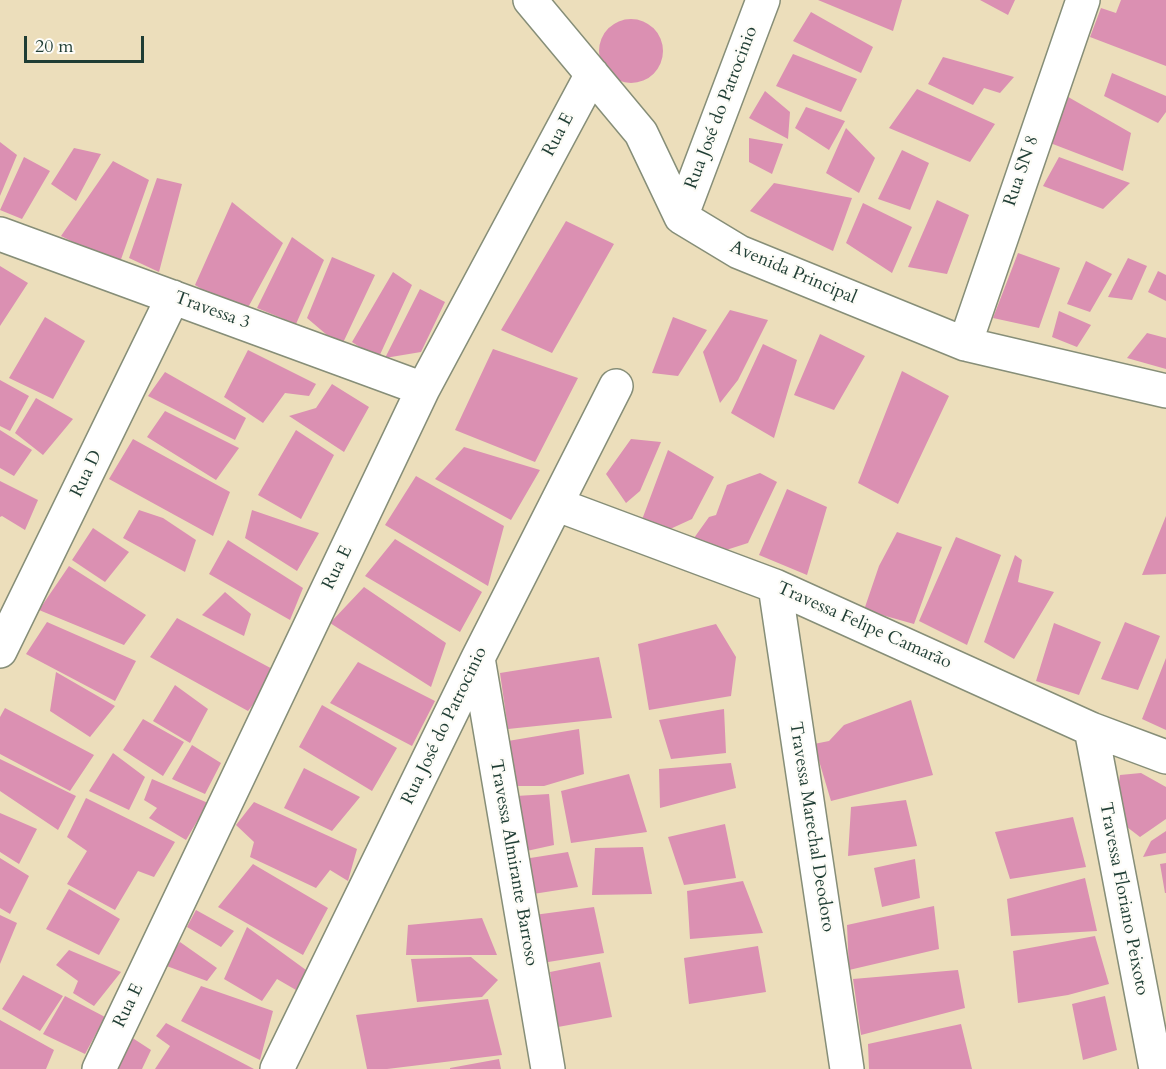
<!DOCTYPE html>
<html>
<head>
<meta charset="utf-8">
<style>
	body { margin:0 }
	#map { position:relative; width:1166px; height:1069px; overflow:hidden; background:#ecdebb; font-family:Cardo,serif }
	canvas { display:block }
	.scale { position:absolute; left:24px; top:36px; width:120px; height:27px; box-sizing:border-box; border:3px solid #1f3d34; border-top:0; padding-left:8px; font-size:18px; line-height:21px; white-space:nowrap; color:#1f3d34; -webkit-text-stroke:4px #fdfcf7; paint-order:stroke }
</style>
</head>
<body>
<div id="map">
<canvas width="1166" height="1069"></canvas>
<div class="scale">20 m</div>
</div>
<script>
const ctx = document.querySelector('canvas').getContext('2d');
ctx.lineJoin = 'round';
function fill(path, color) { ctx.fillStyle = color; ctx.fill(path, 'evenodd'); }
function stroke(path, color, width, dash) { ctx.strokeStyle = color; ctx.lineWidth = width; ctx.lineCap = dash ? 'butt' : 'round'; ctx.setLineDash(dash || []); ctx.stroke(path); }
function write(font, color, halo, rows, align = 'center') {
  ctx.font = font + ' Cardo,serif'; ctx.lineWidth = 4.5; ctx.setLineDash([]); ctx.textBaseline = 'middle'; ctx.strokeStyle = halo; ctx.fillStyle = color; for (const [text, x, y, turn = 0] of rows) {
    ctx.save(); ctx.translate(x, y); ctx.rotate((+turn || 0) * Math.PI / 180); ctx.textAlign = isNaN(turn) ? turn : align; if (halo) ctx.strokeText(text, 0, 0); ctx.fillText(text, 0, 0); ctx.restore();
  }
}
fill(new Path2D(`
	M818,0h84l-9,31z
	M980,0h35l-7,15z
	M1121,0h45v66l-76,-29 11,-29 15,5z
	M811,12l62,35 -12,26 -68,-32z
	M599 51a32 32 0 1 1 64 0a32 32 0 1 1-64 0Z
	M793,54l64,25 -16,33 -65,-26z
	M943,57l71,20 -14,16 -16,-5 -11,17 -45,-21z
	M1112,73l54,23v16l-8,11 -54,-27z
	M917,89l78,35 -25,38 -81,-34z
	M765,91l25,21 -2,27 -39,-21z
	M1063,94l68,39 -8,38 -78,-30z
	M806,107l39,14 -16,29 -34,-22z
	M846,128l29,30 -16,35 -33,-20z
	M749,138l34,6 -11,30 -23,-12z
	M0,142l17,13 -17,41z
	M74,148l27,6 -25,47 -25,-17z
	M902,150l27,13 -19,47 -32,-11z
	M24,157l26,14 -28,48 -22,-9z
	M1059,157l71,26 -27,26 -60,-23z
	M113,161l36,19 -30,85 -58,-29z
	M157,178l25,6 -23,88 -30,-14z
	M774,183l78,15 -19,53 -83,-40z
	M937,200l32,15 -22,59 -39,-7z
	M232,202l51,41 -39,72 -49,-30z
	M863,203l49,24 -20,46 -46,-30z
	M566,221l48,23 -62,109 -51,-23z
	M292,237l32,23 -28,64 -39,-16z
	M1018,253l42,15 -21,60 -46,-10z
	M332,257l43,18 -34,72 -34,-29z
	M1128,258l19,8 -15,34 -24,-3z
	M1086,261l26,13 -22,38 -23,-8z
	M0,266l28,17 -28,43z
	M1158,271l8,4v26l-18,-9z
	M393,272l19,13 -34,74 -26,-17z
	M420,289l25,13 -24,50 -36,6z
	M730,310l38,10 -30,60 -18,23 -17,-51z
	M1059,311l32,14 -14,22 -25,-10z
	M45,317l40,24 -32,58 -44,-21z
	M673,317l34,13 -29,46 -26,-3z
	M1147,333l19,5v31l-39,-11z
	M820,334l45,22 -31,54 -40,-15z
	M763,344l34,16 -23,78 -43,-25z
	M493,349l85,29 -43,84 -80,-32z
	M248,350l68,34 -7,12 -24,-3 -22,30 -39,-26z
	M902,371l47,25 -51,108 -40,-21z
	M165,372l81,46 -11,22 -87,-44z
	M0,380l29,16 -19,35 -10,-5z
	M332,384l37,23 -25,45 -55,-36 27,-8z
	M36,398l37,21 -30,36 -28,-22z
	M165,411l74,37 -23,32 -69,-43z
	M0,430l32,20 -18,26 -14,-8z
	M296,430l38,25 -33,64 -43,-24z
	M133,439l97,53 -17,44 -104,-57z
	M631,439l30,3 -21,49 -14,12 -20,-29z
	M464,447l76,23 -29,50 -76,-41z
	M668,450l46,27 -22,42 -24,11 -28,-5z
	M760,473l17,9 -29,61 -25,8 -29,-13 15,-21 7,-2 11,-30z
	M416,476l88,50 -16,60 -103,-61z
	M0,481l38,19 -13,30 -23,-14 -2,1z
	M787,489l40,18 -20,68 -48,-20z
	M139,510l24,8 33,22 -11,32 -62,-34z
	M252,510l67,23 -22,38 -52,-33z
	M1166,516v58l-24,1z
	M93,528l36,24 -24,30 -33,-22z
	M897,532l45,15 -28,77 -50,-14 15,-44z
	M956,537l45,18 -34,90 -48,-24z
	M395,539l87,53 -22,40 -95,-56z
	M228,540l75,48 -13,32 -81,-46z
	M1015,555l7,5 -4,22 36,10 -40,67 -30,-17z
	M69,566l77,49 -22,30 -85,-35z
	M364,587l82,56 -15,44 -101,-64z
	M225,592l26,22 -7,22 -42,-21z
	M177,618l101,54 -30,39 -98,-54z
	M47,622l89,39 -21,40 -89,-47z
	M1125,622l35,14 -22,54 -37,-11z
	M1054,623l47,19 -22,53 -43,-14z
	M716,624l20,33 -5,39 -82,14 -11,-66z
	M599,657l13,61 -104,11 -8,-56z
	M1166,658v72l-24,-11z
	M358,662l77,39 -23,45 -82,-43z
	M56,672l59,34 -25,31 -40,-26z
	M175,685l33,24 -18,34 -37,-22z
	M911,700l22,75 -102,26 -17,-57 15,-3 15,-16z
	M322,705l75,43 -25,43 -73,-44z
	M5,708l89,47 -24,36 -70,-37v-37z
	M724,709l2,44 -55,6 -12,-39z
	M143,719l41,23 -21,34 -40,-26z
	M579,729l5,45 -40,12h-29l-7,-45z
	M192,745l29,18 -16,31 -33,-15z
	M113,753l32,24 -16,33 -40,-19z
	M0,759l76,37 -18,34 -58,-39z
	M731,763l5,25 -76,20 -1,-39z
	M304,768l56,29 -28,34 -48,-23z
	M1141,773l25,14v32l-26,18 -26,-20 6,-42z
	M629,774l18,58 -76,11 -10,-52z
	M152,779l56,24 -22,37 -37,-22 8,-10 -13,-8z
	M549,794l5,51 -32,7 -6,-56z
	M86,798l89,44 -21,35 -16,-6 -23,39 -48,-26 20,-33 -20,-14z
	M906,800l11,46 -69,10 3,-49z
	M254,802l103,47 -9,32 -18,-11 -14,18 -66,-31 4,-15 -18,-17z
	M0,813l37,16 -18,35 -19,-12z
	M1073,817l13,50 -76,12 -15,-47z
	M725,824l11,54 -52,7 -16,-48z
	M1166,831v22l-23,4 8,-16z
	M643,847l9,47 -60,1 3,-47z
	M568,852l10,35 -45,7 -9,-35z
	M0,858l29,18 -19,38 -10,-6z
	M915,859l5,39 -38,9 -8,-39z
	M1166,863v30h-1l-5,-29z
	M253,864l75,44 -25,47 -85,-48z
	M1085,878l12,53 -86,5 -4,-37z
	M743,881l20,52 -73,6 -3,-48z
	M69,889l51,30 -21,36 -53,-26z
	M934,906l5,43 -90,21 -2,-45z
	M594,907l10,46 -62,10 -8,-48z
	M196,910l38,21 -13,16 -34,-20z
	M0,915l17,8 -17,41z
	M482,918l15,37h-91l2,-30z
	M247,927l59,43 -10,20 -19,-11 -15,22 -38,-22z
	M1095,936l14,48 -41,11 -50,8 -5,-52z
	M180,942l37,26 -10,13 -43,-16z
	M758,946l8,46 -77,12 -5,-46z
	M69,950l52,22 -27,34 -21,-13 5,-12 -22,-16z
	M471,957l27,23 -16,17 -65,5 -6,-43z
	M600,962l12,55 -54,10 -8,-55z
	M958,970l7,38 -104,27 -8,-56z
	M23,975l40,21 -23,35 -38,-22z
	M201,986l72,25 -13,49 -79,-39z
	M65,996l40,21 -20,37 -42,-20z
	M1105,996l12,54 -34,10 -11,-56z
	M488,999l14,56 -115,14h-20l-11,-54z
	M0,1020l54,30 -8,19h-46z
	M166,1023l88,46h-99l15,-23 -14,-10z
	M961,1024l11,45h-103l-1,-25z
	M131,1037l20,13 -9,19h-27z
	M499,1059l2,10h-51v-1z`), '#db90b2');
const minor = new Path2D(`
	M530,0l111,133 40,84 58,35 226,92 201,47
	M681,217l82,-217
	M0,234l423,155
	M965,344l118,-344
	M558,505l217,81 316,143 75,28
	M775,586l72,483
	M0,651l173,-354
	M478,658l70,411
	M1091,729l65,340
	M99,1069l324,-680 169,-315
	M277,1069l201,-411 138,-272`);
stroke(minor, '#868e78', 36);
stroke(minor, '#fff', 33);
write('18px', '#1f3d34', '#fdfcf7', [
	["Rua José do Patrocinio",722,108,-69],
	["Rua E",559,135,-62],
	["Rua SN 8",1022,171,-71],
	["Avenida Principal",793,273,23],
	["Travessa 3",212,311,20],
	["Rua D",87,474,-64],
	["Rua E",338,568,-64],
	["Travessa Felipe Camarão",864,626,24],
	["Rua José do Patrocinio",445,726,-64],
	["Travessa Marechal Deodoro",811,827,81],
	["Travessa Almirante Barroso",513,863,80],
	["Travessa Floriano Peixoto",1123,899,79],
	["Rua E",129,1006,-64]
]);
</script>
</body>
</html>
